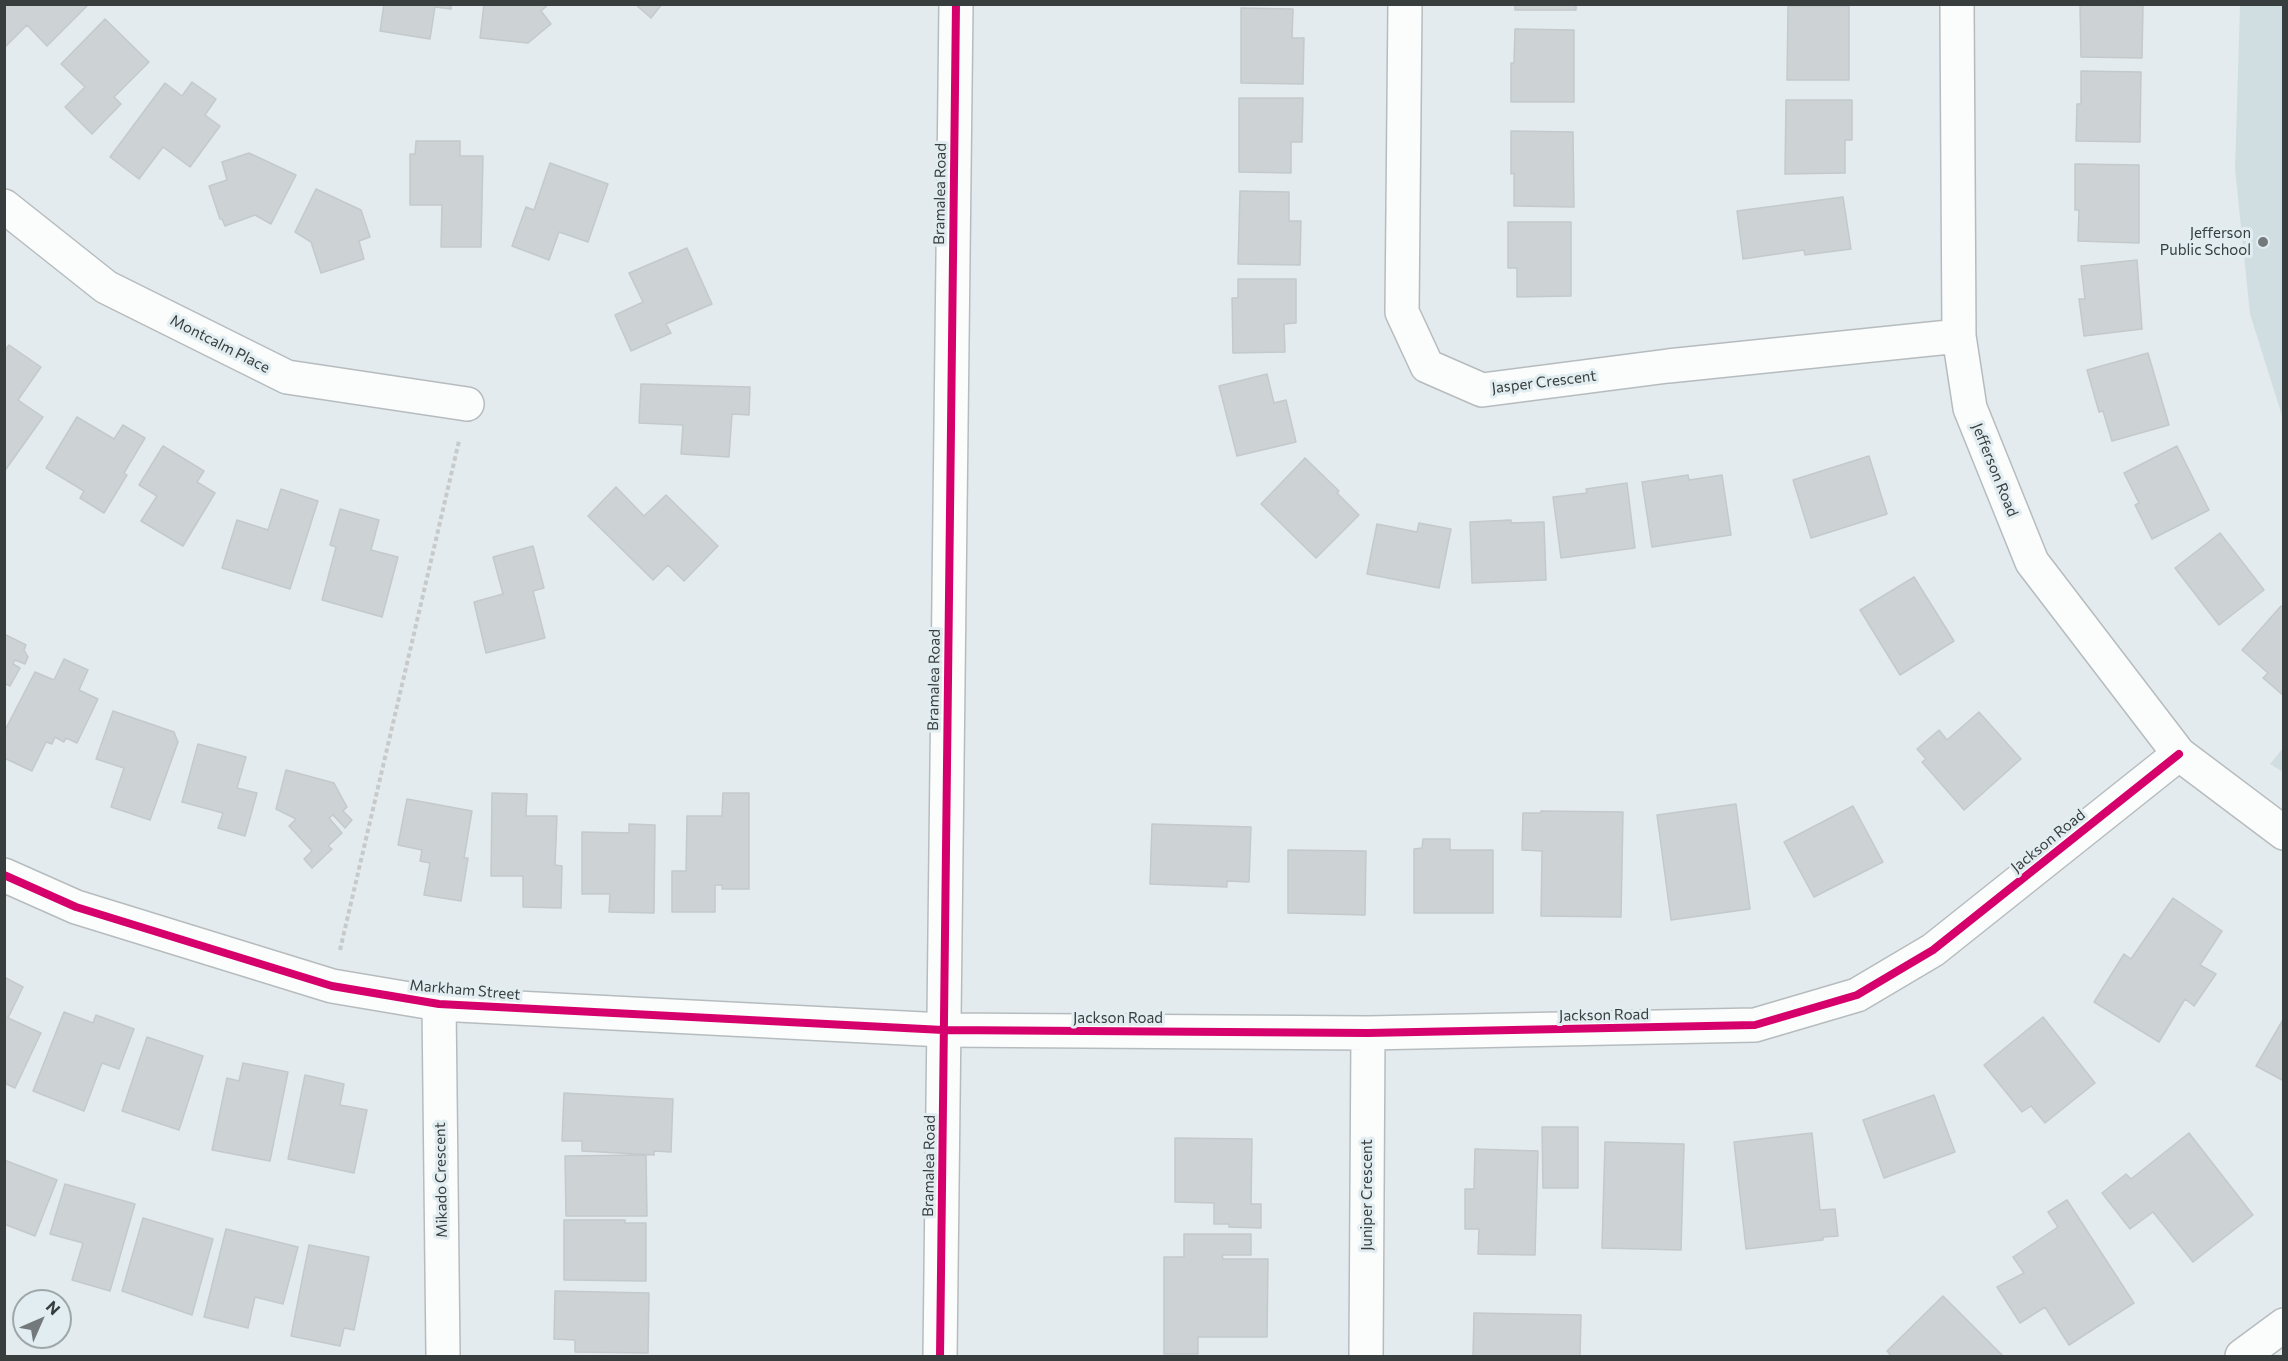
<!DOCTYPE html>
<html>
<head>
<meta charset="utf-8">
<style>
	body { margin:0 }
	#map { position:relative; width:2288px; height:1361px; overflow:hidden; background:#e4ebee; font-family:Commissioner,sans-serif }
	canvas { display:block }
	.frame { position:absolute; inset:0; border:6px solid #383d3e; pointer-events:none }
	.north { position:absolute; left:12px; top:1289px; width:60px; height:60px; box-sizing:border-box; background:#e1edf1; border:2px solid #9da7a9; border-radius:50%; rotate:45deg; font-size:16px; font-weight:700; line-height:24px; text-align:center; color:#383d3e }
	.north::after { content:''; display:block; margin:auto; width:21px; height:27px; background:#747a7c; clip-path:polygon(50% 0,100% 100%,50% 72%,0 100%) }
</style>
</head>
<body>
<div id="map">
<canvas width="2288" height="1361"></canvas>
<div class="frame"></div>
<div class="north">N</div>
</div>
<script>
const ctx = document.querySelector('canvas').getContext('2d');
ctx.lineJoin = 'round';
function fill(path, color) { ctx.fillStyle = color; ctx.fill(path, 'evenodd'); }
function stroke(path, color, width, dash) { ctx.strokeStyle = color; ctx.lineWidth = width; ctx.lineCap = dash ? 'butt' : 'round'; ctx.setLineDash(dash || []); ctx.stroke(path); }
function write(font, color, halo, rows, align = 'center') {
  ctx.font = font + ' Commissioner,sans-serif'; ctx.lineWidth = 6; ctx.setLineDash([]); ctx.textBaseline = 'middle'; ctx.strokeStyle = halo; ctx.fillStyle = color; for (const [text, x, y, turn = 0] of rows) {
    ctx.save(); ctx.translate(x, y); ctx.rotate((+turn || 0) * Math.PI / 180); ctx.textAlign = isNaN(turn) ? turn : align; if (halo) ctx.strokeText(text, 0, 0); ctx.fillText(text, 0, 0); ctx.restore();
  }
}
fill(new Path2D(`
	M2240,5h43v414l-33,-105 -15,-145z
	M2283,748v24l-13,-8z`), '#d0dee2');
const building = new Path2D(`
	M4,4h85l-42,42 -20,-21 -22,22z
	M384,4h67v5l-16,-2 -5,32 -50,-8z
	M484,4h65l-8,7 10,13 -23,19 -48,-5z
	M635,4h27l-11,14z
	M1515,4h61v6h-61z
	M2080,4h63l-1,54 -61,-1z
	M1788,6h61v74h-62z
	M1241,8l52,1 -1,29h12l-1,46 -62,-1z
	M105,19l44,43 -35,35 7,7 -29,30 -27,-27 20,-20 -24,-23z
	M1515,29l59,1v72h-63v-39h3z
	M2081,71l60,1 -1,70 -64,-1 1,-37h4z
	M192,82l24,17 -11,16 15,11 -30,41 -27,-20 -24,32 -29,-22 55,-74 17,13z
	M1239,98h64l-1,44h-11v31l-52,-1z
	M1786,100h66v40h-7v33l-60,1z
	M1511,131l62,1 1,75 -60,-1v-33l-3,1z
	M416,141h44v15h23l-2,91h-40l1,-42h-32v-51h5z
	M249,153l47,22 -25,49 -16,-9 -30,11 -3,-7h-2l-11,-33 18,-6 -5,-18z
	M550,163l58,21 -20,58 -29,-10 -10,28 -37,-14 14,-39 8,3z
	M2075,164l64,1v78l-61,-2 1,-31h-4z
	M316,189l45,21 9,27 -11,4 5,18 -43,14 -10,-31 -16,-10z
	M1240,191l49,1v29h12l-1,44 -62,-1z
	M1843,197l8,52 -46,6 -1,-5 -61,9 -6,-48z
	M1508,222h63v74l-54,1v-29h-9z
	M687,248l25,56 -46,20 5,9 -40,18 -16,-36 28,-13 -14,-29z
	M2137,260l5,69 -58,7 -5,-37h6l-4,-33z
	M1238,279h58v44l-12,1 1,28 -52,1 -1,-55h6z
	M9,345l32,22 -23,33 25,17 -39,55v-121z
	M2148,353l21,72 -57,16 -9,-30 -4,1 -12,-42z
	M1267,374l7,29 12,-3 10,42 -59,14 -18,-70z
	M641,384l109,3 -1,28 -17,-1 -3,43 -48,-3 2,-29 -44,-2z
	M77,417l37,22 9,-14 22,13 -21,35 3,2 -23,38 -24,-15 4,-7 -38,-23z
	M163,446l41,25 -7,11 18,11 -32,53 -42,-25 16,-25 -18,-11z
	M2177,446l32,64 -57,29 -17,-34 4,-2 -15,-30z
	M1869,456l18,58 -76,24 -18,-58z
	M1305,458l34,33 -2,2 22,22 -43,43 -55,-54z
	M1688,475l1,5 33,-5 9,60 -79,12 -10,-65z
	M1627,483l8,65 -74,10 -8,-61 34,-4 -1,-4z
	M616,487l28,29 22,-21 52,51 -34,35 -16,-16 -15,15 -65,-64z
	M281,489l37,12 -28,88 -68,-21 15,-48 31,10z
	M340,509l39,11 -8,30 27,7 -16,60 -60,-17 14,-53 -6,-2z
	M1511,520v3l33,-1 2,58 -74,3 -2,-61z
	M1419,523l32,6 -12,59 -72,-14 10,-50 40,8z
	M2220,533l44,57 -45,35 -44,-57z
	M533,546l11,42 -11,3 12,47 -59,15 -12,-51 29,-8 -10,-37z
	M1914,577l40,64 -54,34 -40,-65z
	M2281,606l3,2v88l-21,-18 5,-5 -26,-23z
	M4,634l22,11 -2,5 4,7 -3,7 -10,-4 -2,4 7,4 -10,18 -6,-3z
	M64,659l24,11 -9,20 19,9 -21,44 -11,-5 -2,4 -9,-5 -3,7 -6,-2 -14,29 -28,-13v-26l31,-60 19,8z
	M113,711l61,21 4,10 -28,78 -39,-13 13,-39 -28,-9z
	M1979,712l42,47 -57,51 -42,-48 4,-3 -9,-10 22,-19 8,10z
	M198,744l48,13 -9,31 20,5 -12,43 -27,-8 5,-15 -41,-11z
	M286,770l48,13 13,24 -4,4 9,9 -7,8 -12,-13 -4,3 13,15 -14,13 4,3 -20,19 -8,-9 8,-8 -23,-25 7,-7 -20,-10z
	M492,793l35,1 -1,22h31l-2,49 7,1 -1,42 -38,-1v-31h-32z
	M723,793h26v96h-27v-4h-7v27h-43v-41h14l1,-55h35z
	M407,799l65,12 -8,47h4l-7,43 -37,-6 6,-32 -10,-2 2,-11 -24,-5z
	M1736,804l14,105 -79,11 -14,-105z
	M1853,806l30,56 -69,35 -30,-55z
	M1541,811l82,1 -2,105 -80,-1 1,-65 -20,-1 1,-37h17z
	M629,824l26,1 -1,88 -45,-1 1,-18h-28v-62l47,1z
	M1152,824l99,3 -2,55 -22,-1v6l-77,-3z
	M1423,839h27v11h43v63h-79v-64l8,-1z
	M1288,850l78,1 -1,64 -77,-2z
	M2173,898l49,33 -22,34 16,9 -22,32 -9,-7 -26,43 -65,-40 30,-48 7,5z
	M4,977l19,10 -15,31 33,15 -26,55 -11,-5z
	M64,1012l29,11 3,-8 38,14 -15,40 -17,-6 -18,48 -51,-20z
	M2043,1017l52,66 -50,40 -14,-17 -9,6 -38,-47z
	M2284,1018v63l-28,-15z
	M147,1037l56,19 -24,74 -57,-19z
	M243,1063l45,9 -18,89 -58,-11 15,-72 12,3z
	M305,1075l39,9 -4,21 27,5 -13,63 -66,-14z
	M564,1093l109,6 -2,53 -17,-1v4l-72,-4v-10h-20z
	M1934,1095l21,57 -71,26 -21,-58z
	M1542,1127h36v61h-35z
	M1812,1133l8,77 15,-1 3,27 -15,1v3l-77,9 -12,-107z
	M2189,1133l64,82 -60,47 -40,-50 -23,17 -28,-36 24,-19 5,5z
	M1175,1138l77,1 -1,65h10v24l-32,-1v-3h-15v-21l-39,-1z
	M1605,1142l79,2 -3,106 -79,-2z
	M1475,1149l63,2 -3,104 -57,-1 1,-25h-14v-40h9z
	M646,1155l1,61h-81l-1,-60z
	M4,1160l53,20 -22,56 -31,-12z
	M65,1184l70,20 -25,87 -38,-11 11,-37 -33,-9z
	M2067,1200l67,103 -65,42 -24,-38 -25,16 -23,-36 27,-14 -11,-16 45,-30 -10,-15z
	M143,1218l70,21 -21,76 -70,-24z
	M564,1220h61v3h21v58l-82,-1z
	M226,1229l72,18 -15,57 -28,-7 -7,31 -44,-11z
	M1184,1234h67v21h-29l1,4h45l-1,78h-69v17h-34v-97h20z
	M309,1245l60,12 -15,73 -10,-2 -4,18 -49,-10z
	M555,1291l94,2 -1,60 -73,-1v-12l-21,-1z
	M1943,1296l60,60h-115l2,-2 -3,-3z
	M1474,1313l107,2 -1,41h-107z`);
fill(building, '#cdd2d4');
stroke(building, '#c4c9cb', 1.5);
const minor = new Path2D(`
	M1405,4l-3,308 25,54 55,24 186,-24 291,-30
	M1957,4l2,332 11,72 62,154 147,192 105,79
	M4,206l102,81 181,90 180,27
	M4,875l72,32 256,79 107,18 504,26 425,3 387,-8 102,-30 76,-45 246,-196
	M439,1004l4,352
	M1366,1356l2,-323
	M2242,1356l42,-31`);
const major = new Path2D(`
	M940,1356l16,-1352`);
stroke(minor, '#b6bcbe', 36);
stroke(major, '#b6bcbe', 36);
stroke(new Path2D(`
	M340,950l119,-509`), '#c8caca', 4, [4.5, 3]);
stroke(minor, '#fbfcfc', 33);
stroke(major, '#fbfcfc', 33);
stroke(new Path2D(`
	M4,875l72,32 256,79 107,18 504,26 425,3 387,-8 102,-30 76,-45 246,-196
	M940,1356l16,-1352`), '#d6006c', 8);
for (const [x, y, r, color] of [
	[2263,242,6,"#747a7c"]
]) { const dot = new Path2D(); dot.arc(x, y, r, 0, 2 * Math.PI); ctx.fillStyle = color; ctx.fill(dot); stroke(dot, '#e1edf1', 2); }
write('15px', '#383d3e', '#e1edf1', [
	["Bramalea Road",940,194,-89],
	["Montcalm Place",220,344,27],
	["Jasper Crescent",1544,382,-7],
	["Jefferson Road",1995,470,68],
	["Bramalea Road",934,680,-89],
	["Jackson Road",2048,841,-39],
	["Markham Street",465,990,5],
	["Jackson Road",1604,1015,-1],
	["Jackson Road",1118,1018],
	["Bramalea Road",929,1166,-89],
	["Mikado Crescent",441,1180,-91],
	["Juniper Crescent",1367,1195,-90]
]);
write('15px', '#383d3e', '#e1edf1', [
	["Jefferson",2251,233],
	["Public School",2251,250]
], 'right');
</script>
</body>
</html>
